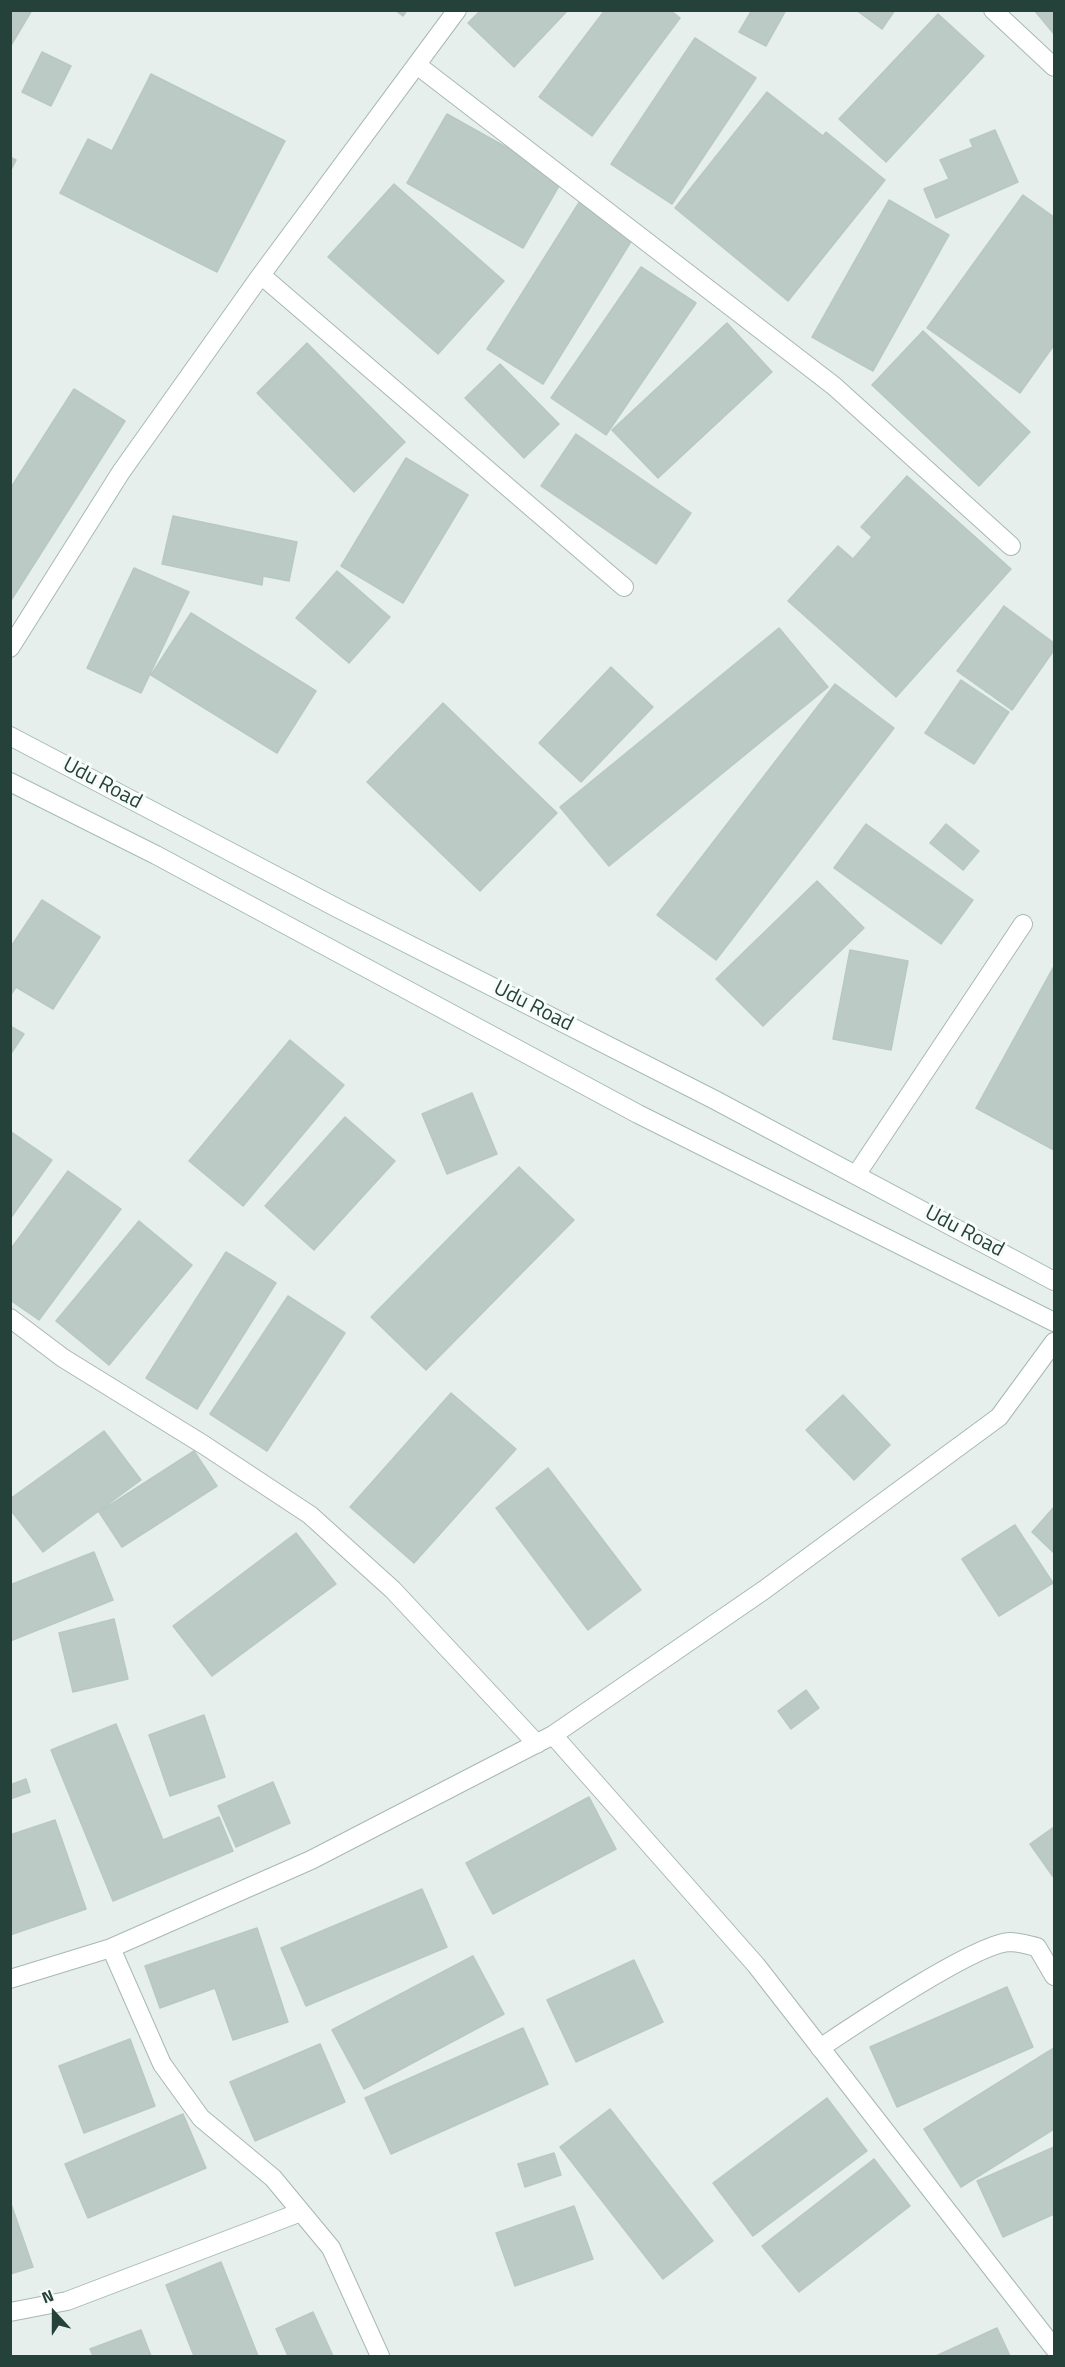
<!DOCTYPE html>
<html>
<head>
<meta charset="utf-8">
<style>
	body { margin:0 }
	#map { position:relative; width:1065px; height:2367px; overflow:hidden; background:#e6efeb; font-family:"Titillium Web",sans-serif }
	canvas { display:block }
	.frame { position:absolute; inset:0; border:12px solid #24423a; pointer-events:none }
	.north { position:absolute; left:24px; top:2283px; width:60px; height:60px; -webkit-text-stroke:4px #f7fbf9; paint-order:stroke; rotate:339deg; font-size:16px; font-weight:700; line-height:24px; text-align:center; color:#24423a }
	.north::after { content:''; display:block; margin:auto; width:21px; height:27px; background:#24423a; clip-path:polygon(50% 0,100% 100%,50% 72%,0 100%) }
</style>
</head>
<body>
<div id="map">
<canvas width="1065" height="2367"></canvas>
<div class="frame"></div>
<div class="north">N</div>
</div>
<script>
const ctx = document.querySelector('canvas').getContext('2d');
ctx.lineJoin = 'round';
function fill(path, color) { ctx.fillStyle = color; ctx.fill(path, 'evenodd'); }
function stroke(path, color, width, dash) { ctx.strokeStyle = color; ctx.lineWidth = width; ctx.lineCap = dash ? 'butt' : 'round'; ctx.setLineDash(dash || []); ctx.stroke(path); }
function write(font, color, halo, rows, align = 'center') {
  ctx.font = font + ' "Titillium Web",sans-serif'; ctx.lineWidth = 6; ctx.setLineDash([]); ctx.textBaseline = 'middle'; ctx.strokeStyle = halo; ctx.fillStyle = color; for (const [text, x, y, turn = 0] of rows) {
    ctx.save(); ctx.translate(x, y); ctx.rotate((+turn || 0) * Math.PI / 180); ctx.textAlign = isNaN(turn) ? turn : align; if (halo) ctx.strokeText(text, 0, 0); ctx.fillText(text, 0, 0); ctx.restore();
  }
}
const building = new Path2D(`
	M10,10h22l-22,37z
	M395,10h12l-4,6z
	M481,10h87l-54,57 -46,-44z
	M605,10h65l10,8 -88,118 -53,-39z
	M752,10h34l-20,36 -27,-14z
	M856,10h39l-13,19z
	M1054,10v24l-19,-23z
	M938,14l46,42 -98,106 -47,-43z
	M695,38l61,40 -84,126 -61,-40z
	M42,52l29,14 -20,40 -29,-14z
	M151,74l134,67 -68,131 -157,-79 28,-54 24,12z
	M767,92l56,44 3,-4 59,48 -97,121 -113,-93z
	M447,114l116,65 -40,69 -116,-65z
	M995,130l23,52 -82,36 -12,-29 25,-10 -9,-19 33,-13 -3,-7z
	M10,157l6,3 -6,12z
	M394,184l110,97 -66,73 -110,-97z
	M1023,195l31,22v128l-34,48 -93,-65z
	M889,200l60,35 -76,136 -61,-34z
	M580,201l55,34 -92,149 -56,-35z
	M641,267l55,36 -90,132 -55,-37z
	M727,323l45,49 -114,106 -46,-48z
	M923,331l107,101 -51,54 -107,-101z
	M307,343l98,99 -51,50 -97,-99z
	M500,364l59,60 -35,34 -59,-60z
	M74,389l51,32 -115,181v-113z
	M576,434l115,79 -35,51 -115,-78z
	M406,458l62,37 -65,108 -62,-37z
	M907,476l104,93 -115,128 -108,-96 50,-55 15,13 19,-22 -11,-10z
	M173,516l124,26 -8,39 -26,-5 -1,9 -100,-21z
	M134,568l55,24 -48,101 -54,-25z
	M337,571l53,46 -41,46 -53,-45z
	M1004,606l50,37v7l-42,60 -55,-39z
	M191,613l125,78 -39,62 -126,-78z
	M779,628l49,59 -219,179 -49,-59z
	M611,667l42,40 -72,75 -42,-39z
	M961,680l48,32 -35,52 -49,-31z
	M835,684l59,44 -178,232 -59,-45z
	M443,703l114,110 -77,78 -113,-109z
	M866,824l107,76 -32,44 -107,-76z
	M946,824l33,27 -16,19 -33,-27z
	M817,881l47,47 -101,98 -47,-47z
	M42,900l58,37 -47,72 -37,-22 -6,9v-48z
	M850,950l58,11 -17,89 -58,-11z
	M1054,966v184l-78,-42z
	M10,1026l14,8 -14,21z
	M290,1040l54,45 -101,121 -54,-45z
	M472,1093l25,61 -50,20 -25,-60z
	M345,1117l50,44 -81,89 -49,-44z
	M10,1131l42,29 -42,59z
	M519,1167l55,53 -148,150 -55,-53z
	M68,1171l53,38 -82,111 -29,-20v-50z
	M139,1221l53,44 -83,100 -53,-44z
	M226,1252l50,31 -79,126 -51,-31z
	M288,1296l57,37 -78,118 -57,-37z
	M451,1393l65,56 -102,114 -64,-56z
	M843,1395l47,50 -36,35 -48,-50z
	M104,1431l37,49 -98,72 -33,-43v-10z
	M194,1451l23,35 -95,61 -23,-35z
	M548,1468l93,122 -53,40 -92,-122z
	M1054,1507v46l-22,-21z
	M1015,1525l38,58 -54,33 -37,-57z
	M296,1533l40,51 -124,92 -39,-50z
	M94,1552l19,48 -103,41v-56z
	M114,1619l14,60 -55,13 -14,-59z
	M806,1690l13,18 -28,21 -13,-18z
	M204,1715l21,62 -55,19 -21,-61z
	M116,1724l47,116 56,-23 14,34 -120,50 -62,-151z
	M26,1779l4,13 -20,7v-14z
	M273,1782l17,41 -54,24 -18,-41z
	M589,1797l27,52 -123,65 -27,-51z
	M55,1820l31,89 -76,26v-100z
	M1054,1827v51l-24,-34z
	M422,1889l25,58 -141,59 -25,-58z
	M257,1928l31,94 -55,18 -18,-52 -55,20 -15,-42z
	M473,1956l31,58 -140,75 -32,-59z
	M634,1960l29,62 -87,40 -29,-62z
	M1007,1987l26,60 -136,60 -27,-60z
	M523,2028l25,56 -157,70 -26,-56z
	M130,2039l25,67 -71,27 -25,-67z
	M320,2044l25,58 -90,39 -25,-59z
	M1054,2048v81l-93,58 -37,-58z
	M827,2098l40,53 -114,85 -40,-53z
	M610,2109l103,132 -50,38 -103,-132z
	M183,2114l23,54 -118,50 -23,-54z
	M1054,2147v67l-51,23 -26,-56z
	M554,2153l7,22 -36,12 -7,-23z
	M874,2159l36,47 -111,86 -37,-46z
	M10,2201l23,66 -23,7z
	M574,2206l19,53 -78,27 -19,-53z
	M221,2262l37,94h-64l-28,-71z
	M313,2312l20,44h-45l-12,-27z
	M997,2328l13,28h-74z
	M141,2330l10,26h-58l-3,-7z`);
fill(building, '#bbcac4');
stroke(building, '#b8c9c2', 1.5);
const street = new Path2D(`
	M993,10l61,57
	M417,65l417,321 177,160
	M261,275l363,312
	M10,648l111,-176 140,-197 196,-265
	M856,1175l167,-251
	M10,1318l53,40 141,87 106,70 83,75 144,154
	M553,1735l203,230 298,383
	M111,1948l51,116 39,54 72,60 58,70 49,108
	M10,1979l101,-31 200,-88 242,-125 211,-145 235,-173 55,-75
	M820,2048c33,-22 156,-105 190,-106 8,0 18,3 27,5l17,29
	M10,2312l57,-11 234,-89`);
const secondary = new Path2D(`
	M10,736l331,174 374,190 339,181
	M10,782l146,73 482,259 416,208`);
stroke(street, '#a8b8b2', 20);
stroke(secondary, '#a4bbb3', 20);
stroke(street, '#fff', 18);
stroke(secondary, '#fff', 18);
write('21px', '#24423a', '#f7fbf9', [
	["Udu Road",102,784,28],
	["Udu Road",533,1007,27],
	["Udu Road",964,1232,28]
]);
</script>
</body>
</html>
